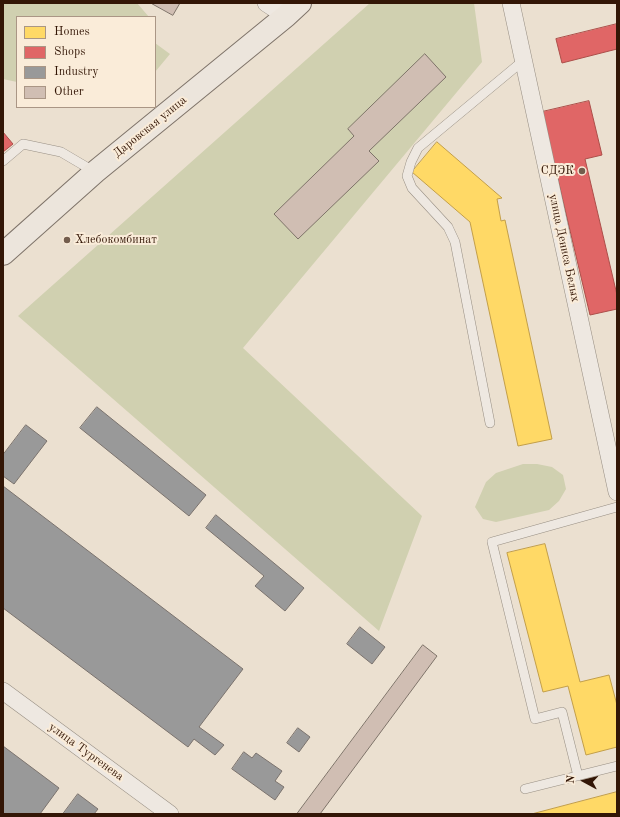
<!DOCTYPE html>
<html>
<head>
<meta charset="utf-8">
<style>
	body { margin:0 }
	#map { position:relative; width:620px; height:817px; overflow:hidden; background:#ebe0d0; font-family:"Old Standard TT",serif }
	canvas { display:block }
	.frame { position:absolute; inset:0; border:4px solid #331606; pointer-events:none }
	.legend { position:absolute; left:16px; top:16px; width:140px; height:92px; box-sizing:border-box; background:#faecd9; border:1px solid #aa9685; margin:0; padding:5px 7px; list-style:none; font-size:12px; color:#331606 }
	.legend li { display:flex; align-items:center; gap:8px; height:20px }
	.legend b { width:20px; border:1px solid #aa9685 }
	.north { position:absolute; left:564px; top:761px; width:40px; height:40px; -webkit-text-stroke:3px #faecd9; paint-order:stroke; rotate:277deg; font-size:11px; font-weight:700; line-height:16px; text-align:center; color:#331606 }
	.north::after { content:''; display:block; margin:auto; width:14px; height:18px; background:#331606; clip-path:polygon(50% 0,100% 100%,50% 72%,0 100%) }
</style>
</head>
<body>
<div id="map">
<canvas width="620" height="817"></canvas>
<div class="frame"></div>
<ul class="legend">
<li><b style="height:11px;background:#ffd966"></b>Homes</li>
<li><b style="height:11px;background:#e06666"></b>Shops</li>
<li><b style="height:11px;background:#999"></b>Industry</li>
<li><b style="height:11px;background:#d0beb3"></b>Other</li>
</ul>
<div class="north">N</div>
</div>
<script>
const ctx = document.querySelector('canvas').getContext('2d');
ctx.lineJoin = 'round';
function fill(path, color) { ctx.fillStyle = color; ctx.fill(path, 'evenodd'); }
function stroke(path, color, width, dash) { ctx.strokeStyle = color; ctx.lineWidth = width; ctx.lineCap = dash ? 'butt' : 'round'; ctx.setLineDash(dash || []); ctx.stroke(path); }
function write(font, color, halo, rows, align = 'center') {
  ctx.font = font + ' "Old Standard TT",serif'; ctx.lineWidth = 4; ctx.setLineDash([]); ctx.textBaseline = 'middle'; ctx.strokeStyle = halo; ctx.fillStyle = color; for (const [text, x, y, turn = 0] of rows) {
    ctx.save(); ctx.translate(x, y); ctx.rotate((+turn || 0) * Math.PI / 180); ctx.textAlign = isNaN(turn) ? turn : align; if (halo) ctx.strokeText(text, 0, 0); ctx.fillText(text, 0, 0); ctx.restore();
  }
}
fill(new Path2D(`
	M3,3h134l12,14h-132v65l-14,-3z
	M370,3h104l8,59 -239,286 179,168 -43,115 -361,-315z
	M155,43l15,11 -15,18z
	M523,464h14l15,3 11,8 3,14 -7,12 -10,9 -53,12 -13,-3 -8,-12 11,-25 10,-9z`), '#d0d0b0');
const homes = new Path2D(`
	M437,142l65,56 -5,1 4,22 4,-1 47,219 -34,7 -48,-224 -58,-50z
	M545,544l35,138 29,-7 8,30v42l-31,8 -18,-69 -25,6 -36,-139z
	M617,792v22h-85z`);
fill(homes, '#ffd966');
stroke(homes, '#c29e49', 1);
const shops = new Path2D(`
	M617,24v25l-55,14 -6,-24z
	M589,101l13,54 -17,4 32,136v14l-27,6 -48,-203z
	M3,132l10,12 -10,8z`);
fill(shops, '#e06666');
stroke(shops, '#ac4e49', 1);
const industry = new Path2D(`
	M97,407l109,88 -17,21 -109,-88z
	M26,425l21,16 -33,43 -11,-8v-21z
	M3,486l240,183 -44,58 25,18 -9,10 -21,-16 -6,8 -185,-139z
	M216,515l88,73 -19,23 -30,-25 9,-10 -58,-48z
	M360,627l25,20 -13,17 -25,-20z
	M298,728l12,9 -11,15 -12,-9z
	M3,746l56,42 -19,26h-37z
	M244,752l8,6 4,-5 26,18 -7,10 9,6 -9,13 -43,-31z
	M78,794l20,15 -4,5h-31z`);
fill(industry, '#999');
stroke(industry, '#7a726d', 1);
const building = new Path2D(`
	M151,3h29l-7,12z
	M425,54l21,23 -77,74 10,10 -81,78 -24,-25 80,-78 -6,-7z
	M423,645l14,11 -117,158h-23z`);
fill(building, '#d0beb3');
stroke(building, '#7e7369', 1);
const lane = new Path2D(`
	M3,161l20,-17 38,8 34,20
	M490,423l-35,-181 -7,-15 -36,-39 -5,-12 4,-14 7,-14 106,-88
	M578,776l-16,-64 -27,7 -43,-177 125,-35
	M525,789l92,-23`);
const street = new Path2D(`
	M266,3l20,13
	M511,3l106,489
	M3,691l167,123`);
const highway = new Path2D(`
	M3,254l92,-82 191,-156 14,-13`);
stroke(lane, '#988f84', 10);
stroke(street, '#988f84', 18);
stroke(highway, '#7e7369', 24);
stroke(lane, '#eee8e1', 9);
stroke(street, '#eee8e1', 17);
stroke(highway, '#ece5dc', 22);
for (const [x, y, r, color] of [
	[582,171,4,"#735d4d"],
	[67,240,4,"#735d4d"]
]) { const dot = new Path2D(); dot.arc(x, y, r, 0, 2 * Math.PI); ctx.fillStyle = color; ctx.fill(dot); stroke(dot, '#faecd9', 1.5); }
write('12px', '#331606', '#faecd9', [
	["Даровская улица",150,127,-39],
	["улица Дениса Белых",564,248,78],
	["улица Тургенева",86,752,36]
]);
write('12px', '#331606', '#faecd9', [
	["СДЭК",574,171],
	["Хлебокомбинат",75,240,"left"]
], 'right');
</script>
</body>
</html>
